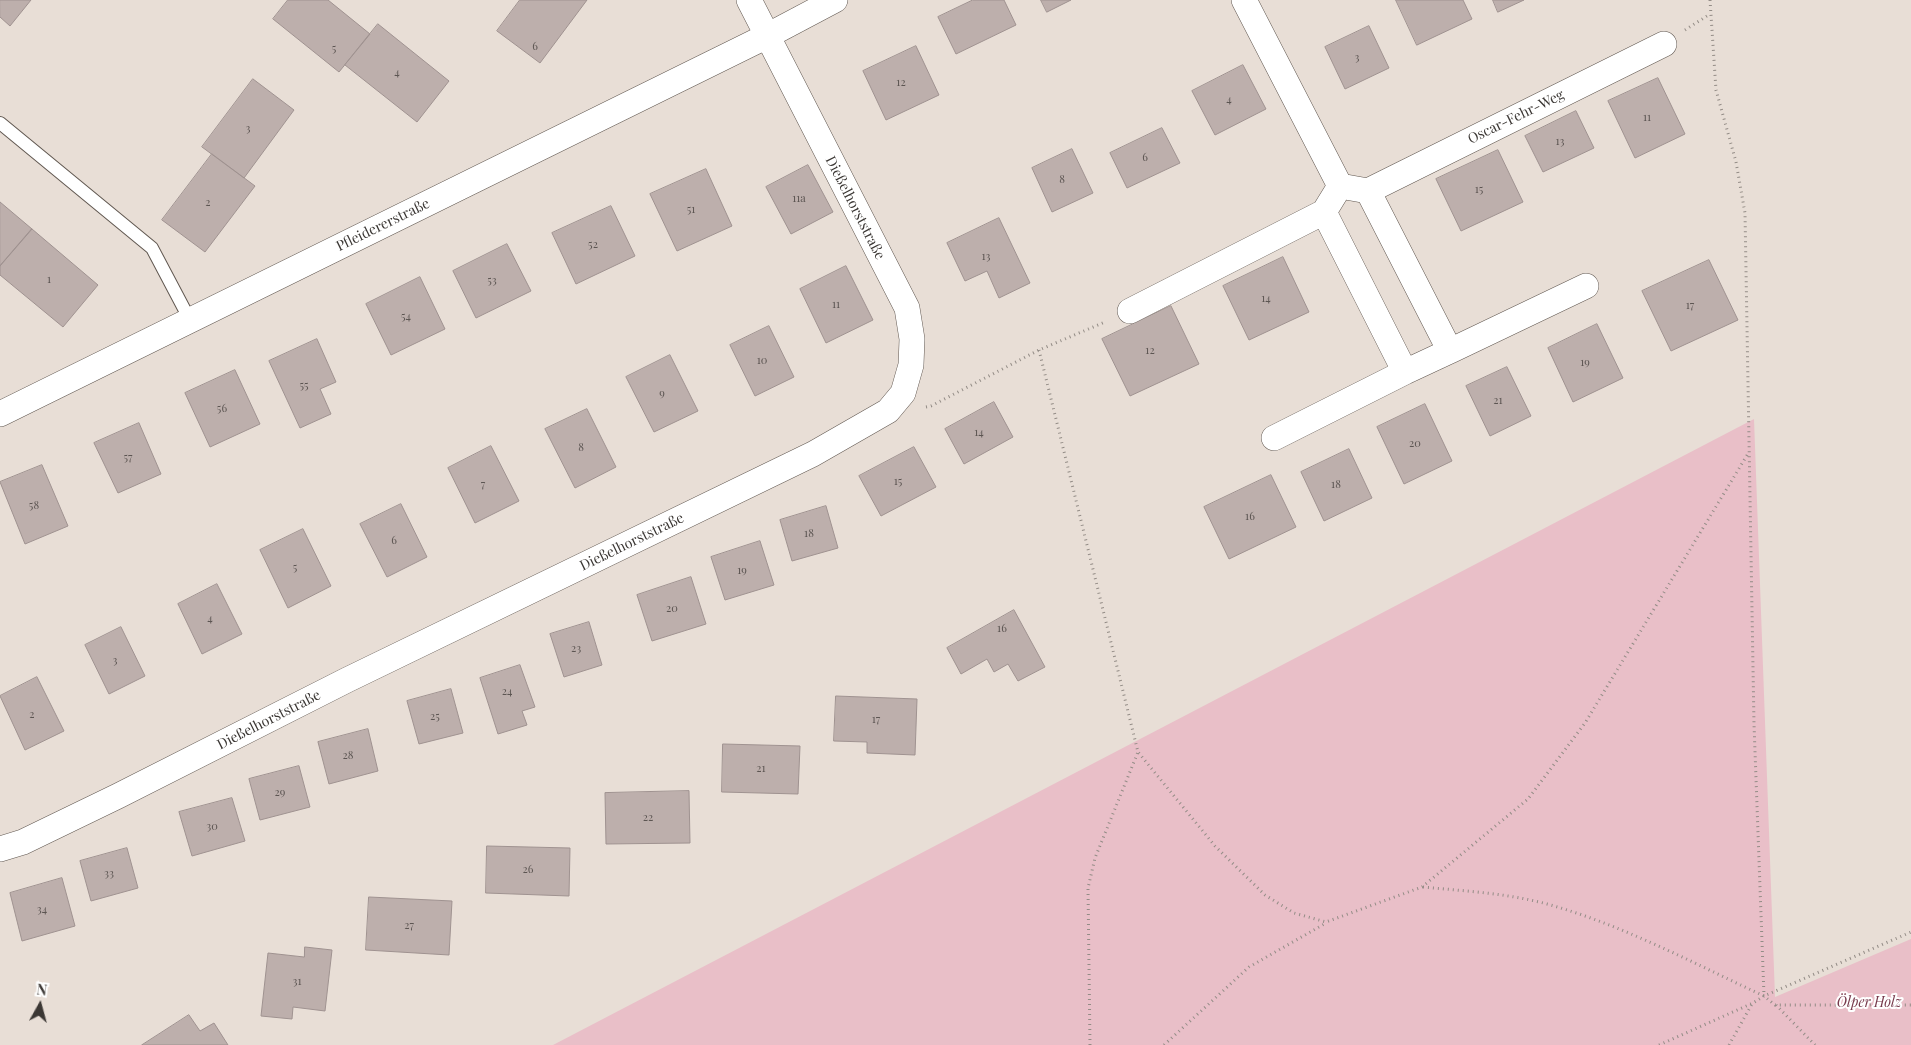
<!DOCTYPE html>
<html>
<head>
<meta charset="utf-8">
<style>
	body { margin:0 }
	#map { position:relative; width:1911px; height:1045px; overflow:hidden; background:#e8ded6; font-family:"Playfair Display",serif }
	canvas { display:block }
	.north { position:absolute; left:15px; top:980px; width:50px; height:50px; -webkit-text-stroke:4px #fff; paint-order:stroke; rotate:7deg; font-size:14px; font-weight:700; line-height:20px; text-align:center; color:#3b3734 }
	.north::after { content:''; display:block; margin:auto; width:18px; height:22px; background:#3b3734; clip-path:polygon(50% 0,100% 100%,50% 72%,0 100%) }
</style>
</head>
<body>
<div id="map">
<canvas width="1911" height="1045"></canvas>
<div class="north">N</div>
</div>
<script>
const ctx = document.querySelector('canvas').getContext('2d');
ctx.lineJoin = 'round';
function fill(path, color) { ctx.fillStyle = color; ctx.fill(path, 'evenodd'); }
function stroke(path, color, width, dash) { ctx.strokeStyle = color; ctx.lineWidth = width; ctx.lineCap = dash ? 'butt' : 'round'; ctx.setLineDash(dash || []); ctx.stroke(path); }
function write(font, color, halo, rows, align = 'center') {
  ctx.font = font + ' "Playfair Display",serif'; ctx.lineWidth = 4; ctx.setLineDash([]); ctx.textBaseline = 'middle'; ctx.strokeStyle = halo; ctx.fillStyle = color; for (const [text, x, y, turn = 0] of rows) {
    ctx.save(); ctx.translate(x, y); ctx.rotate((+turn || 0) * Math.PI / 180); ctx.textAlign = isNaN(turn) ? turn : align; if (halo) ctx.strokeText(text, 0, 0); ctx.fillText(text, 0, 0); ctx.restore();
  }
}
fill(new Path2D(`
	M1754,419l21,578 136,-58v106h-1358z`), '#e9bfc8');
const building = new Path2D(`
	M0,0h31l-21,26 -10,-9z
	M288,0h40l42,34 -31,38 -66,-53z
	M520,0h67l-47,63 -43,-32z
	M973,0h31l12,25 -60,29 -18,-37z
	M1041,0h30l-24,12z
	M1396,0h67l9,19 -55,26z
	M1493,0h31l-26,12z
	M378,24l71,57 -32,41 -72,-57z
	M1369,26l20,42 -44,21 -20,-42z
	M916,46l23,49 -53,25 -23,-49z
	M1243,65l23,44 -51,26 -23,-44z
	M1658,78l27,56 -50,24 -27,-57z
	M253,79l41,31 -50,68 -42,-31z
	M1576,111l18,37 -51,24 -18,-36z
	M1162,128l18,35 -53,25 -17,-35z
	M1072,149l21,44 -41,19 -20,-44z
	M1498,150l25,52 -62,29 -25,-52z
	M212,154l43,32 -50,66 -43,-32z
	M808,165l25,47 -42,22 -25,-47z
	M706,169l26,57 -55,25 -27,-57z
	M0,202l32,27 -32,37z
	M611,206l24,50 -59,28 -24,-51z
	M999,218l31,65 -31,15 -12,-27 -22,10 -18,-38z
	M32,229l66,56 -35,42 -63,-52v-9z
	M507,244l24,47 -55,27 -23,-47z
	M1283,257l26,55 -60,28 -26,-54z
	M1709,260l29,60 -67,31 -29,-60z
	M846,266l27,54 -47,23 -26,-54z
	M420,277l25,52 -54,26 -25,-51z
	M1171,306l28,58 -69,32 -28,-57z
	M1597,324l26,54 -50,24 -25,-54z
	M769,326l25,51 -39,19 -25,-51z
	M317,339l19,43 -16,7 11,25 -31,14 -31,-67z
	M670,355l28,56 -44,21 -28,-55z
	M1507,367l24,49 -41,20 -24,-50z
	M235,370l25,54 -50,23 -25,-54z
	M994,402l19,35 -49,27 -19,-35z
	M1425,404l27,57 -48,23 -27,-57z
	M587,409l29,58 -41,21 -30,-59z
	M139,423l22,51 -43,19 -24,-50z
	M491,446l28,55 -44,22 -27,-55z
	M914,447l22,40 -55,29 -22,-40z
	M1349,449l23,49 -48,23 -23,-49z
	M42,465l26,61 -43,18 -25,-62z
	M1271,475l25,52 -67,32 -25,-52z
	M401,504l26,53 -40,20 -27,-53z
	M826,506l12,42 -46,13 -12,-41z
	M303,529l28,57 -43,22 -28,-58z
	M760,541l14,44 -49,15 -14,-43z
	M691,577l15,47 -54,17 -15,-46z
	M217,584l25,50 -40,20 -24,-50z
	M1014,610l31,57 -27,14 -10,-17 -14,8 -7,-13 -26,15 -14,-26z
	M589,622l13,43 -38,12 -14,-43z
	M121,627l24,49 -36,18 -24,-49z
	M520,665l15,42 -13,4 5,14 -29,9 -18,-56z
	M37,677l27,54 -39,19 -25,-54z
	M451,689l12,44 -44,11 -12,-43z
	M836,696l81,3 -2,56 -48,-2v-11l-33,-1z
	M368,729l10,42 -49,13 -11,-42z
	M723,744l77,2 -2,48 -76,-2z
	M299,766l11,41 -50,13 -11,-41z
	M689,791l1,52 -84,1 -1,-51z
	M232,798l13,43 -53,15 -13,-44z
	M487,846l83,2 -1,48 -83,-3z
	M127,848l11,40 -47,13 -11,-40z
	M62,878l13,48 -53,15 -12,-48z
	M369,897l83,4 -3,54 -83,-5z
	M305,947l27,3 -7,61 -32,-4 -1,12 -31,-3 7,-63 36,4z
	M189,1015l11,16 14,-8 14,22h-86z`);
fill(building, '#bdafac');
stroke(building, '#9f9290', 1);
const service = new Path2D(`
	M0,123l152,125 38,72`);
const minor = new Path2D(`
	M1244,0l96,186
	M1340,186l28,5 82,160 -45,21 -81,-160z
	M1368,191l296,-147
	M1130,311l194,-99
	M1450,351l136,-65
	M0,414l767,-378 68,-36
	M1274,438l131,-66
	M0,849l23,-7 95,-46 229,-116 466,-226 75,-43 15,-18 8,-28 1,-26 -5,-31 -158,-308`);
stroke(service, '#605750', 14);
stroke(minor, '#605750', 26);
stroke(new Path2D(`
	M1710,0l6,90 20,72 9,51 9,511 10,272
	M1685,30l25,-16
	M1039,350l99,402 77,94 50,49 29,18 32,9 96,-35 106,-88 57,-76 164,-271
	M926,407l5,-1 108,-56 66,-28
	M1423,887c41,4 83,6 124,17 76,21 146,59 217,92l147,-64
	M1776,1005l39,40
	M1090,1045l-2,-157 7,-30 43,-106
	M1164,1045l85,-78 77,-44
	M1659,1045l94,-42 11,-7 11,9h136
	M1729,1045l23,-41`), '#938c86', 3, [1, 4]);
stroke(service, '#fff', 12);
stroke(minor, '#fff', 25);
write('11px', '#5c5552', null, [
	["6",535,47],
	["5",334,49],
	["3",1357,58],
	["4",397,73],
	["12",901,83],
	["4",1229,100],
	["11",1647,118],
	["3",248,129],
	["13",1560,142],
	["6",1145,158],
	["8",1062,180],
	["15",1479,190],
	["11a",799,199],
	["2",208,203],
	["51",691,210],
	["52",593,245],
	["13",986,257],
	["1",49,280],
	["53",492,281],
	["14",1266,299],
	["11",836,305],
	["17",1690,306],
	["54",406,317],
	["12",1150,351],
	["10",762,361],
	["19",1585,363],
	["55",304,386],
	["9",662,394],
	["21",1498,401],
	["56",222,409],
	["14",979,433],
	["20",1415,444],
	["8",581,448],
	["57",128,458],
	["15",898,482],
	["7",483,485],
	["18",1336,485],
	["58",34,506],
	["16",1250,517],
	["18",809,534],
	["6",394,541],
	["5",295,568],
	["19",742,571],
	["20",672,609],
	["4",210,619],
	["16",1002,629],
	["23",576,649],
	["3",115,661],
	["24",507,692],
	["2",32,715],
	["25",435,717],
	["17",876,720],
	["28",348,756],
	["21",761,769],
	["29",280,793],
	["22",648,818],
	["30",212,827],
	["26",528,870],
	["33",109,874],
	["34",42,910],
	["27",409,926],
	["31",297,982]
]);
write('14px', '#3b3734', '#fff', [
	["Oscar-Fehr-Weg",1516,117,-26],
	["Dießelhorststraße",855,208,63],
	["Pfleidererstraße",383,225,-26],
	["Dießelhorststraße",632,542,-26],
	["Dießelhorststraße",269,720,-27]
]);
write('italic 14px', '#773a4c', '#fff', [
	["Ölper Holz",1869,1003]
]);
</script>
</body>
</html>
